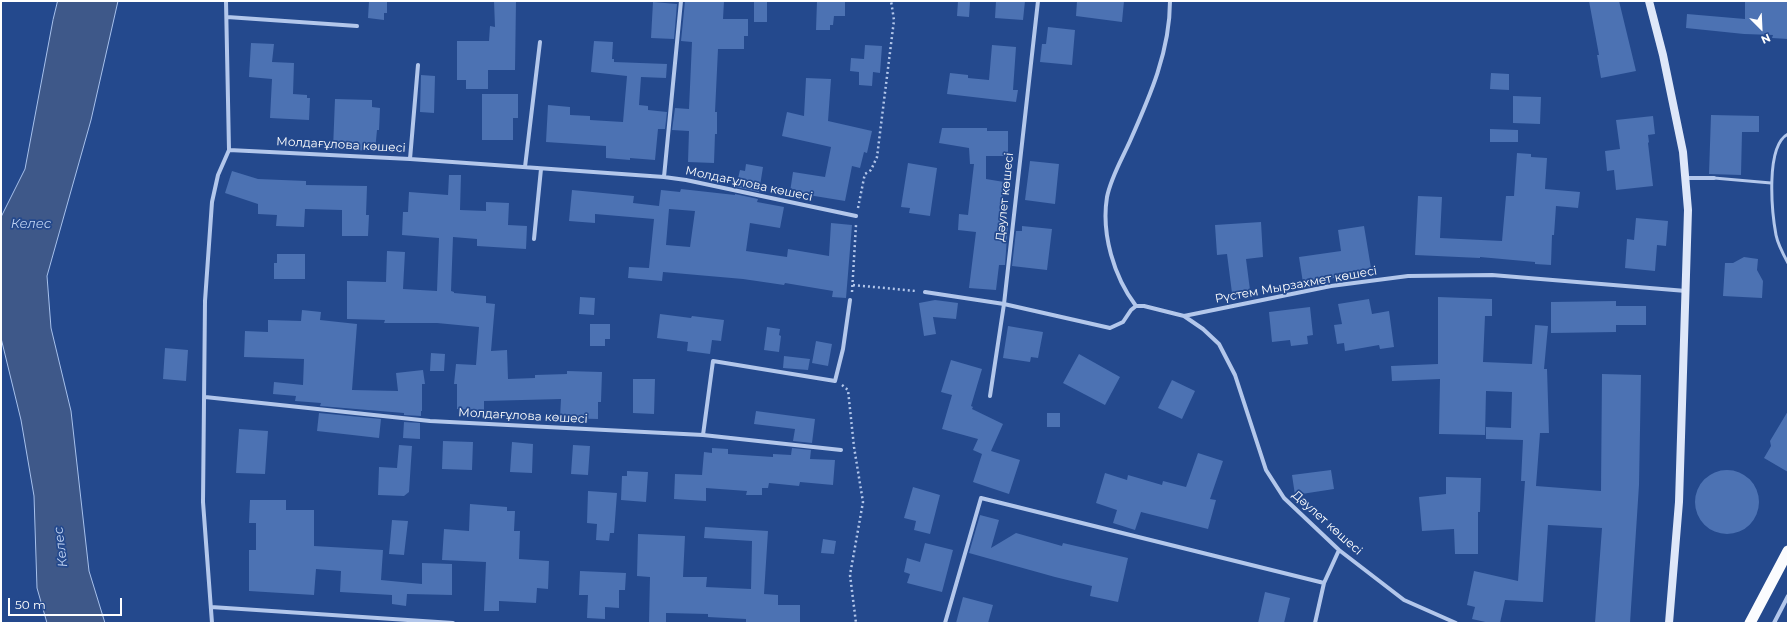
<!DOCTYPE html>
<html>
<head>
<meta charset="utf-8">
<style>
	body { margin:0 }
	#map { position:relative; width:1789px; height:624px; overflow:hidden; background:#24498d; font-family:Montserrat,sans-serif }
	canvas { display:block }
	.frame { position:absolute; inset:0; border:2px solid #fff; pointer-events:none }
	.north { position:absolute; left:1741px; top:8px; width:40px; height:40px; -webkit-text-stroke:3px #24498d; paint-order:stroke; rotate:156deg; font-size:11px; font-weight:700; line-height:16px; text-align:center; color:#fff }
	.north::after { content:''; display:block; margin:auto; width:14px; height:18px; background:#fff; clip-path:polygon(50% 0,100% 100%,50% 72%,0 100%) }
	.scale { position:absolute; left:8px; top:598px; width:114px; height:18px; box-sizing:border-box; border:2px solid #fff; border-top:0; padding-left:5px; font-size:12px; line-height:14px; white-space:nowrap; color:#fff; -webkit-text-stroke:3px #24498d; paint-order:stroke }
</style>
</head>
<body>
<div id="map">
<canvas width="1789" height="624"></canvas>
<div class="frame"></div>
<div class="north">N</div>
<div class="scale">50 m</div>
</div>
<script>
const ctx = document.querySelector('canvas').getContext('2d');
ctx.lineJoin = 'round';
function fill(path, color) { ctx.fillStyle = color; ctx.fill(path, 'evenodd'); }
function stroke(path, color, width, dash) { ctx.strokeStyle = color; ctx.lineWidth = width; ctx.lineCap = dash ? 'butt' : 'round'; ctx.setLineDash(dash || []); ctx.stroke(path); }
function write(font, color, halo, rows, align = 'center') {
  ctx.font = font + ' Montserrat,sans-serif'; ctx.lineWidth = 3.5; ctx.setLineDash([]); ctx.textBaseline = 'middle'; ctx.strokeStyle = halo; ctx.fillStyle = color; for (const [text, x, y, turn = 0] of rows) {
    ctx.save(); ctx.translate(x, y); ctx.rotate((+turn || 0) * Math.PI / 180); ctx.textAlign = isNaN(turn) ? turn : align; if (halo) ctx.strokeText(text, 0, 0); ctx.fillText(text, 0, 0); ctx.restore();
  }
}
const water = new Path2D(`
	M58,1h60l-27,119 -44,156 4,52 20,83 18,160 16,52h-58l-10,-35 -3,-92 -13,-76 -20,-82v-121l24,-48 28,-149z`);
fill(water, '#3e5889');
stroke(water, '#a7c1ec', 1);
fill(new Path2D(`
	M369,1h18v12h-3v7l-16,-2z
	M494,1h22l-1,69h-27v19h-22v-9h-9v-39h32l1,-15 5,1z
	M685,1h39l-1,18h25v17h-4v13h-26l-3,63h2v22h-2l-1,29 -26,-1 1,-31 -17,-1 3,-22 14,1 3,-67 -11,-1z
	M754,1h13v21h-13z
	M817,1h28v15h-11l-1,9h-3v5h-14z
	M958,1l12,1 -1,15 -12,-1z
	M996,1h29l-2,19 -28,-2z
	M1077,1h47l-2,21 -46,-6z
	M1589,1h30l17,70 -35,7 -4,-23h2z
	M1745,1h43v38l-16,-1 1,-3 -29,-1 -58,-6 1,-14 58,5z
	M653,2l24,2 -3,35 -23,-1z
	M1048,27l27,3 -3,35 -32,-3 2,-18h4z
	M594,41l19,1 -1,17h2v3l53,2 -1,14 -25,-1 -2,28 9,1v4l19,2 -2,17h-7l-3,31 -25,-2v2l-24,-2v-12l-60,-4 2,-37 22,2v8l20,1v4l33,2 4,-46 -36,-4z
	M251,43l23,1 -2,18 22,1 -1,31 14,1v3h3l-1,22 -39,-2 2,-39 -23,-2z
	M865,45l17,1 -2,27 -7,-1 -1,14 -13,-1v-13l-9,-1 1,-13 13,1z
	M992,45l24,2 -3,43h5l-2,12 -69,-8 3,-21 18,2v3l21,2z
	M1491,73l18,1v16l-19,-1z
	M421,75l14,1 -1,37 -14,-1z
	M806,78l25,1 -3,42 44,10 -5,22 -3,-1 -4,16 -8,-2 -7,35 -55,-9 3,-20 32,5 6,-30 -49,-11 5,-24 17,4z
	M482,94h36v24h-5v22h-31z
	M1513,96l28,1 -1,27 -27,-1z
	M335,99l37,1v7l8,1 -1,22h-2l-2,21 -42,-2z
	M1711,115l48,1v16h-17l-1,43 -32,-1z
	M1653,116l2,18 -7,1 1,7 -1,1 5,43 -37,4 -2,-20 -7,1 -2,-20 15,-2 -4,-29z
	M942,128h45v3h21v25h-22v23l18,3 -4,36 7,1 -1,5h2l-3,41h-6l-3,25 -27,-2 7,-56 -18,-2 1,-16 9,1 6,-51h-4l-1,-16 -30,-5z
	M1490,129l28,1v12h-28z
	M1517,153l14,1v3l16,1 -2,31 35,3 -2,16 -22,-2 -2,29h-2l-1,30 -16,-1v-2l-55,-5v1l-65,-3 3,-59 24,1 -2,41 62,3 4,-45h8z
	M1030,161l29,3 -4,40 -30,-4z
	M908,163l29,5 -7,48 -21,-3 1,-5 -9,-1z
	M746,164l17,3 -4,25 -23,-5 4,-17 5,1z
	M232,171l26,8 48,2v4l61,1 -1,29h3l-1,21h-26v-26l-37,-1 -1,18 -28,-1 1,-11 -19,-1v-10l-33,-11z
	M449,175h12l-1,35 26,1v-9l23,1 -1,22 19,1 -1,23 -49,-3v-7l-24,-2 -2,54 3,1v1l32,3v7l9,1 -4,47 16,-1 1,29 27,-1v-3l32,-1v-3l35,1 -1,30h-3v17l-38,-1 1,-19 -77,2v9l-27,-1v-25h-3l2,-20 20,1 3,-38 -42,-4h-53l1,-3 -38,-1v-38l39,1 1,-31 18,1 -2,37 34,2 2,-53 -37,-3 1,-23h5l1,-20 39,3z
	M681,189l54,6v-1l23,5 -1,3 27,5 -4,21 -30,-5 -4,28 41,6 1,-8 41,7 2,-33 21,2 -6,73 -14,-1 1,-6 -48,-8 -1,2 -41,-6 -80,-7 -1,9 -34,-3 1,-11 20,1 5,-49 -59,-5v9l-26,-2 3,-31 62,6 -1,7 26,3 2,-16 19,2zM669,209l26,2 -5,36 -24,-2z
	M1636,218l32,3 -2,25 -9,-1 -2,26 -30,-3 2,-29 7,1z
	M1261,222l2,35 -17,2 4,31 -18,3 -5,-39 -10,1 -2,-30z
	M1022,226l30,3 -5,41 -35,-4 4,-35h6z
	M1364,226l7,42 -37,6v4l-31,5 -4,-26 42,-6 -3,-21z
	M277,254h28v25h-31v-16h3z
	M1744,257l14,2 -1,11 6,11 -1,17 -39,-2 2,-33h8z
	M580,297l15,1 -1,17 -15,-1z
	M1438,297l54,2v17h-7l-2,46 49,2 3,-39 13,1 -4,43h3l2,64h-9l-4,53 65,5 1,-117 39,1 -2,110 -9,138h-35l7,-95 -54,-3 -5,77 -38,-2 -5,23h-10l-18,-4 3,-12 -8,-2 7,-34 44,10 7,-100h-4l2,-41 -37,-1v-12l25,1 1,-36 -26,-1 -1,44 -46,-1 1,-55 -48,2 -1,-15 47,-2z
	M1369,299l3,15 17,-3 5,36 -14,2 -1,-4 -34,6 -1,-8 -7,1 -3,-19 8,-1 -4,-20z
	M935,300l23,3 -2,16 -23,-2 3,17 -12,2 -5,-33z
	M1616,301v5h30v19h-30v7l-65,1v-31z
	M1310,307l3,28 -6,1 1,8 -17,2 -1,-6 -18,2 -3,-30z
	M302,310l19,2 -1,8 37,4 -5,66 46,1 -2,-18 27,-3 2,14h-3v27h-1v5l-17,-1v-2l-84,-7 1,-3 -26,-2 1,-5 -23,-2 1,-12 29,3 1,-26 -60,-2 1,-26 23,1v-12l33,1z
	M660,314l31,4 1,-2 32,4 -3,21 -9,-1 -2,14 -23,-3 1,-9 -31,-4z
	M590,324h20v15h-5v7h-15z
	M1008,326l35,6 -5,26 -7,-1 -1,5 -27,-4z
	M767,327l13,2 -1,6 2,1 -2,16 -15,-2z
	M816,341l16,3 -4,22 -16,-3z
	M165,348l23,2 -2,31 -23,-2z
	M431,353l14,1 -1,17h-14z
	M1079,354l41,23 -15,28 -42,-22z
	M784,356l26,3 -2,11 -25,-2z
	M951,360l31,9 -11,37 2,1 -1,2 31,15 -12,27 29,9 -11,34 -36,-12 9,-28 -9,-4 5,-11 -36,-10 10,-34 -11,-3z
	M633,379h22l-1,35 -21,-1z
	M1172,380l23,11 -13,28 -24,-11z
	M756,411l59,8 -3,24 -19,-2 2,-12 -41,-5z
	M1788,411v61l-24,-14 7,-12 -1,-5z
	M319,413l62,6 -2,19 -62,-7z
	M1047,413h13v14h-13z
	M404,422l16,1v16l-17,-1z
	M239,429l29,2 -3,43 -29,-1z
	M443,441l30,1 -1,28 -30,-1z
	M512,442l21,2 -1,29 -22,-1z
	M399,445l13,1 -3,46 -5,4 -26,-1 1,-28 18,1z
	M573,445l17,1 -2,29 -17,-1z
	M712,448l16,1v5l45,3v-3l18,1 1,-7 19,2 -1,9 25,1 -2,25 -33,-3 -1,4 -30,-3 -1,5h-6v7h-16l1,-4 -41,-3v13l-32,-2 1,-25 27,1 2,-23 8,1z
	M1198,453l25,8 -13,38 6,1 -8,29 -67,-17 -6,18 -22,-7 4,-13 -21,-7 9,-30 22,7 1,-5 34,10 1,-4 23,6z
	M1331,470l3,19 -39,6 -3,-20z
	M1695 502a32 32 0 1 1 64 0a32 32 0 1 1-64 0Z
	M627,471l21,1 -2,30 -25,-2 1,-24h5z
	M1446,477l35,1 -1,34h-2v42h-23l-1,-25 -32,2 -3,-34 27,-3z
	M913,487l27,8 -10,39 -16,-4 2,-9 -12,-3z
	M588,491l29,2 -3,40h-4l-1,8 -13,-1 1,-16 -10,-1z
	M250,500h36v10h28v36l69,4 -2,30 41,4v-21l30,1v31l-45,-1 -1,12 -14,-2v-9l-52,-3 1,-21 -25,-2 -2,26 -65,-4v-41h7v-27h-7z
	M470,504l37,3v4h8l-1,20h6l-1,28 30,2 -1,28 -11,-1 -1,15 -37,-2v10h-15l2,-49 -44,-2 2,-31 25,2z
	M980,515l19,5 -8,28 25,-15 46,13 1,-3 65,15 -10,44 -28,-6 2,-10 -37,-9 -86,-24z
	M392,520l16,1 -4,34 -15,-1z
	M705,527l63,4 -4,63 14,1v10h22v18l-54,-1v-3l-38,-2v-3l-42,-1v10h-17l1,-46 -13,-1 1,-42 47,2 -2,41h24l-1,10 45,2 1,-48 -48,-3z
	M823,539l13,2 -2,13 -13,-1z
	M925,543l28,7 -11,42 -35,-9 3,-9 -6,-2 3,-14 13,4z
	M580,571l46,2 -1,17h-6v18l-14,-1v12l-18,-1 1,-23h-9z
	M1265,592l25,6 -6,25h-26z
	M963,597l30,8 -5,18h-32z`), '#4c72b3');
stroke(new Path2D(`
	M858,208l6,-30 1,-4 6,-4 6,-13 17,-137 -3,-19
	M853,285l63,6
	M852,292l4,-67
	M842,385l6,5 6,57 9,55 -13,73 6,48`), '#b3c7eb', 2.5, [2, 3]);
stroke(new Path2D(`
	M1788,134c-23,12 -16,79 -12,101 2,10 7,19 12,28
	M1714,178l57,5`), '#b3c7eb', 3);
stroke(new Path2D(`
	M227,17l130,9
	M229,150l181,9 254,18 22,3 170,36
	M410,159l8,-94
	M525,167l15,-125
	M664,177l17,-176
	M1685,178h29
	M534,239l7,-70
	M925,292l79,12 106,24 13,-6 8,-12 5,-4h8l40,10 147,-30 77,-10 84,-1 194,16
	M1136,306c-22,-29 -35,-72 -29,-109 4,-20 15,-38 23,-56 20,-45 40,-90 40,-140
	M1184,316l19,13 16,15 16,31 31,95 18,28 55,52 65,50 52,23
	M990,396l14,-92 34,-303
	M205,397l225,24 273,14 138,15
	M703,435l10,-74 122,20 8,-32 7,-49
	M211,607l242,16
	M212,623l-9,-121 2,-201 7,-99 6,-27 11,-25 -3,-149
	M945,623l36,-125 343,85
	M1315,623l9,-40 15,-33
	M1774,623l14,-27`), '#b3c7eb', 4);
stroke(new Path2D(`
	M1649,1l14,54 20,97 5,58 -9,292 -10,121`), '#dee7f9', 8);
stroke(new Path2D(`
	M1750,623l38,-72`), '#fbfcfe', 11);
write('12px', '#fff', '#24498d', [
	["Молдағұлова көшесі",341,145,3],
	["Молдағұлова көшесі",749,184,12],
	["Дәулет көшесі",1005,197,-84],
	["Рүстем Мырзахмет көшесі",1296,285,-10],
	["Молдағұлова көшесі",523,416,3],
	["Дәулет көшесі",1327,523,42]
]);
write('italic 13px', '#bfd2f2', '#24498d', [
	["Келес",31,224],
	["Келес",61,547,-97]
]);
</script>
</body>
</html>
